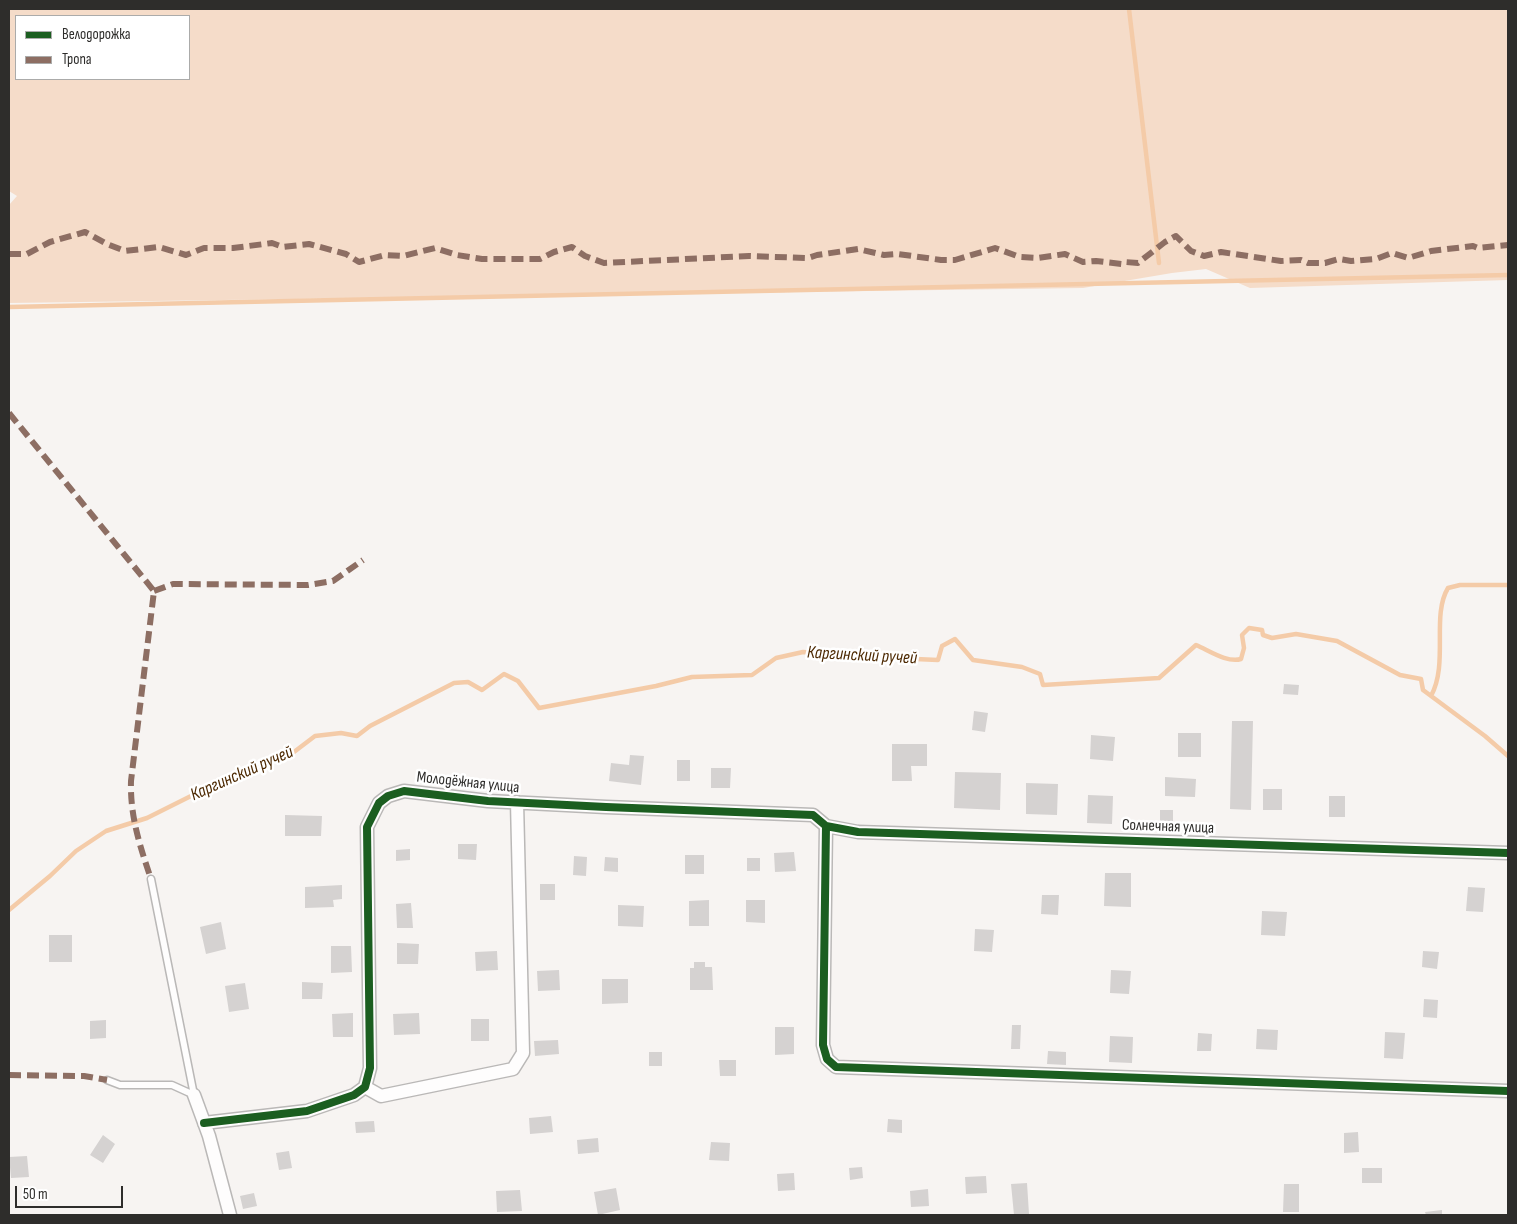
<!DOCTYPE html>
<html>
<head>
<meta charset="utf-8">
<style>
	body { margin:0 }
	#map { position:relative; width:1517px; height:1224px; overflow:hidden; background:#f7f4f2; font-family:"Sofia Sans Condensed",sans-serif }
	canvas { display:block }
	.frame { position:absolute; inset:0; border:10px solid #2e2d2b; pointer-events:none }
	.legend { position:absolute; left:15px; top:15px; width:175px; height:65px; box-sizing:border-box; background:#fff; border:1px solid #ababaa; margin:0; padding:6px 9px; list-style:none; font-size:15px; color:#2e2d2b }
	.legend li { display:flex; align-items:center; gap:10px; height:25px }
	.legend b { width:25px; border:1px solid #ababaa }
	.scale { position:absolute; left:15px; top:1186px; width:108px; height:22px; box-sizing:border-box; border:2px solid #2e2d2b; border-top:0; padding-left:6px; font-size:15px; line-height:18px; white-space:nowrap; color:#2e2d2b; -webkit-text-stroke:4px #fff; paint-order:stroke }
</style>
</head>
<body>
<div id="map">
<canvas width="1517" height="1224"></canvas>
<div class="frame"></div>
<ul class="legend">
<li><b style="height:6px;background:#1b5e20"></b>Велодорожка</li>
<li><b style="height:6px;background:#8d6e63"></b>Тропа</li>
</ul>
<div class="scale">50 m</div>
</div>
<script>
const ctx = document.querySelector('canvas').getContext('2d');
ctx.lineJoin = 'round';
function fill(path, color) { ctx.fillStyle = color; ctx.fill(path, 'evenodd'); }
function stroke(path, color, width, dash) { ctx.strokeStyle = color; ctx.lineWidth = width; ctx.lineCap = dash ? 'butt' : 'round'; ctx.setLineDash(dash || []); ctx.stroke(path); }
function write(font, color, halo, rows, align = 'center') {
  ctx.font = font + ' "Sofia Sans Condensed",sans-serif'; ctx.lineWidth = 5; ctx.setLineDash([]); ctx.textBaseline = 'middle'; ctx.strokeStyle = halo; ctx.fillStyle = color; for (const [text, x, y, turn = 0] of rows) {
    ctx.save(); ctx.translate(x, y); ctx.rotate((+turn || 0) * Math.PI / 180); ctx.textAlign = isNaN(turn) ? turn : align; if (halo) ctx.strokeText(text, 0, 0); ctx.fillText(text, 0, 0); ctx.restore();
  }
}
fill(new Path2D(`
	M9,9h1499v271l-258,8 -44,-19 -34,4 -89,15 -1074,15v-98l8,-9 -8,-5zM16,16h173v63h-173z`), '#f5dcc9');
stroke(new Path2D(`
	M1129,9l30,254
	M9,307l1499,-32
	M1431,696c18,-33 0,-80 17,-108l12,-3h48
	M9,910l41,-34 26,-25 30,-20 41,-13 64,-32 79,-31 25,-19 26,-3 16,3 13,-10 84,-43 14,-1 14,8 22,-16 14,7 21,27 117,-22 36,-9 60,-2 24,-17 27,-6 45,4 90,4 4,-14 13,-7 18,21 49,7 18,7 3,11 116,-7 37,-33c14,6 31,18 45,14l3,-11 -2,-13 7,-7 13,2 1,5 9,3 24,-4 41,7 63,34 21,4 2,11 62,46 23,20`), '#f4cba8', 4.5);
fill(new Path2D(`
	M1284,684l15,1 -1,10 -15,-1z
	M974,711l14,2 -3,19 -13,-2z
	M1232,721h21l-2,89 -21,-1z
	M1178,733h23v24h-23z
	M1091,735l24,2 -2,24 -23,-2z
	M892,744h35v22h-16l1,15h-20z
	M630,755l14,1 -3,29 -32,-4 2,-18 18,2z
	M677,760h13v21h-13z
	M711,768h20l-1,20h-19z
	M955,772l46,1 -1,37 -46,-2z
	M1165,777l31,2 -1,18 -30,-1z
	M1026,783l32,1 -1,31 -31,-1z
	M1263,789h19v21h-19z
	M1088,795l25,1 -1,28 -25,-1z
	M1329,796h16v21h-16z
	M1160,810h13v21h-13z
	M285,815l37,1 -1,20h-36z
	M458,844h19l-1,16 -18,-1z
	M410,849v11l-14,1v-11z
	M794,852l2,19 -21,1 -1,-19z
	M685,855h19v19h-19z
	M574,856l13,1 -1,19 -13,-1z
	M605,857l13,1v14l-14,-1z
	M747,858h13v13h-13z
	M1105,873h26v34l-27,-1z
	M540,884h15v16h-15z
	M342,885v14l-9,1 1,7 -29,1v-21z
	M1468,887l17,1 -2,24 -17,-1z
	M1042,895h17l-1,20 -17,-1z
	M709,900v26h-20v-25z
	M746,900h19v23l-19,-1z
	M411,903l2,25h-16l-1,-24z
	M618,905l26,1 -1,21 -25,-1z
	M1262,911l25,1 -2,24 -24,-1z
	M221,922l5,27 -20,5 -6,-27z
	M975,929l19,1 -2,22 -18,-1z
	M49,935h23v27h-23z
	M397,943l22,1 -1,20h-21z
	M331,946h20l1,26 -21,1z
	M497,951l1,19 -22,1 -1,-19z
	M1423,951l16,1 -2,17 -15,-2z
	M694,962h11v5h7l1,23h-23v-22h4z
	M559,970l1,20 -22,1 -1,-20z
	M1111,970l20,1 -2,23 -19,-1z
	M602,979h26v24l-26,1z
	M302,982l21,1 -1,16h-20z
	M245,983l4,26 -20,3 -4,-26z
	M1424,999l14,1 -1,18 -14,-1z
	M353,1013v24h-20l-1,-23z
	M419,1013l1,21 -26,1 -1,-21z
	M471,1019h18v22h-18z
	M106,1020v18l-16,1v-18z
	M1012,1025h9l-1,24h-9z
	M775,1027h19v27l-19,1z
	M1257,1029l21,1 -1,20 -21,-1z
	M1385,1032l20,1 -2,26 -19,-1z
	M1198,1033l14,1 -1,17h-14z
	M1110,1036l23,1 -1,26 -23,-1z
	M558,1040l1,14 -24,2 -1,-15z
	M1048,1051l18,1v13l-19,-1z
	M649,1052h13v14h-13z
	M719,1060h17v16h-16z
	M551,1116l2,16 -23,2 -1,-16z
	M888,1119l14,1v13l-15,-1z
	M374,1121l1,11 -19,1 -1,-11z
	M1358,1132l1,20 -15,1v-20z
	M103,1135l12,9 -12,19 -13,-8z
	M598,1138l1,14 -21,2 -1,-14z
	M711,1142l19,1 -1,18 -20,-1z
	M289,1151l3,17 -13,2 -3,-17z
	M27,1156l2,21 -18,1 -2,-21z
	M862,1167l1,11 -13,2 -1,-12z
	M1362,1168h20v15h-20z
	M794,1173l1,17 -17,1 -1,-17z
	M986,1176l1,17 -21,1 -1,-17z
	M1027,1183l2,31 -15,1 -3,-31z
	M1284,1184h15v28h-16z
	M616,1188l4,22 -22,5 -4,-23z
	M928,1189l1,17 -18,1 -1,-16z
	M520,1190l2,21 -25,1 -1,-21z
	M254,1193l3,13 -14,3 -3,-13z
	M1442,1210v5h-16l-1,-3z`), '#d5d2d1');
const service = new Path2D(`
	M151,879l43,216
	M107,1080l13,5h52l22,10`);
const minor = new Path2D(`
	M826,826l-3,219 4,14 9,8 672,24
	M826,826l32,6 650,21
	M365,1087l16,9 132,-27 10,-16 -6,-251
	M194,1095l15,41 21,79
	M204,1123l103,-12 47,-16 11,-8 5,-19 -3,-241 12,-24 9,-7 16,-5 84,10 118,6 207,8 13,11`);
stroke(service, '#bab8b7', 9);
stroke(minor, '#bab8b7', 15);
stroke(service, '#fefdfd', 6);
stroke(minor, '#fefdfd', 12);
stroke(new Path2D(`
	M9,254h18l23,-12 35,-10 22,12 18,7 34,-4 27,8 18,-7h29l39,-5 11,4 26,-3 37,10 13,8 26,-7 18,1 32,-8 22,7 25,4h58l14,-7 18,-5 13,9 19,7 145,-7 59,2 9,-3 41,-6 26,6 14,-1 43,6h14l40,-12 25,9 17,1 28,-4 18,8 13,-1 26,3 3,-2 13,1 27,-21 11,-6 15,15 13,5 17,-4 60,9 20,-1 7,3h17l14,-4 12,2 25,-2 16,-6 16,5 23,-7 42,-5 5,2 30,-3
	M9,413l145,178 -23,190c-1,36 9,65 20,98
	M154,591l19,-7 135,1 25,-4 30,-21
	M9,1075l75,1 23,4`), '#8d6e63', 6, [12, 6]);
stroke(new Path2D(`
	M826,826l-3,219 4,14 9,8 672,24
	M826,826l32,6 650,21
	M204,1123l103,-12 47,-16 11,-8 5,-19 -3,-241 12,-24 9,-7 16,-5 84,10 118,6 207,8 13,11`), '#1b5e20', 8);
write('16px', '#2e2d2b', '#fff', [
	["Молодёжная улица",468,783,6],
	["Солнечная улица",1168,827,2]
]);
write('italic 18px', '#4d2902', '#fff', [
	["Каргинский ручей",862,656,3],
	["Каргинский ручей",242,774,-24]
]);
</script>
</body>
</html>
